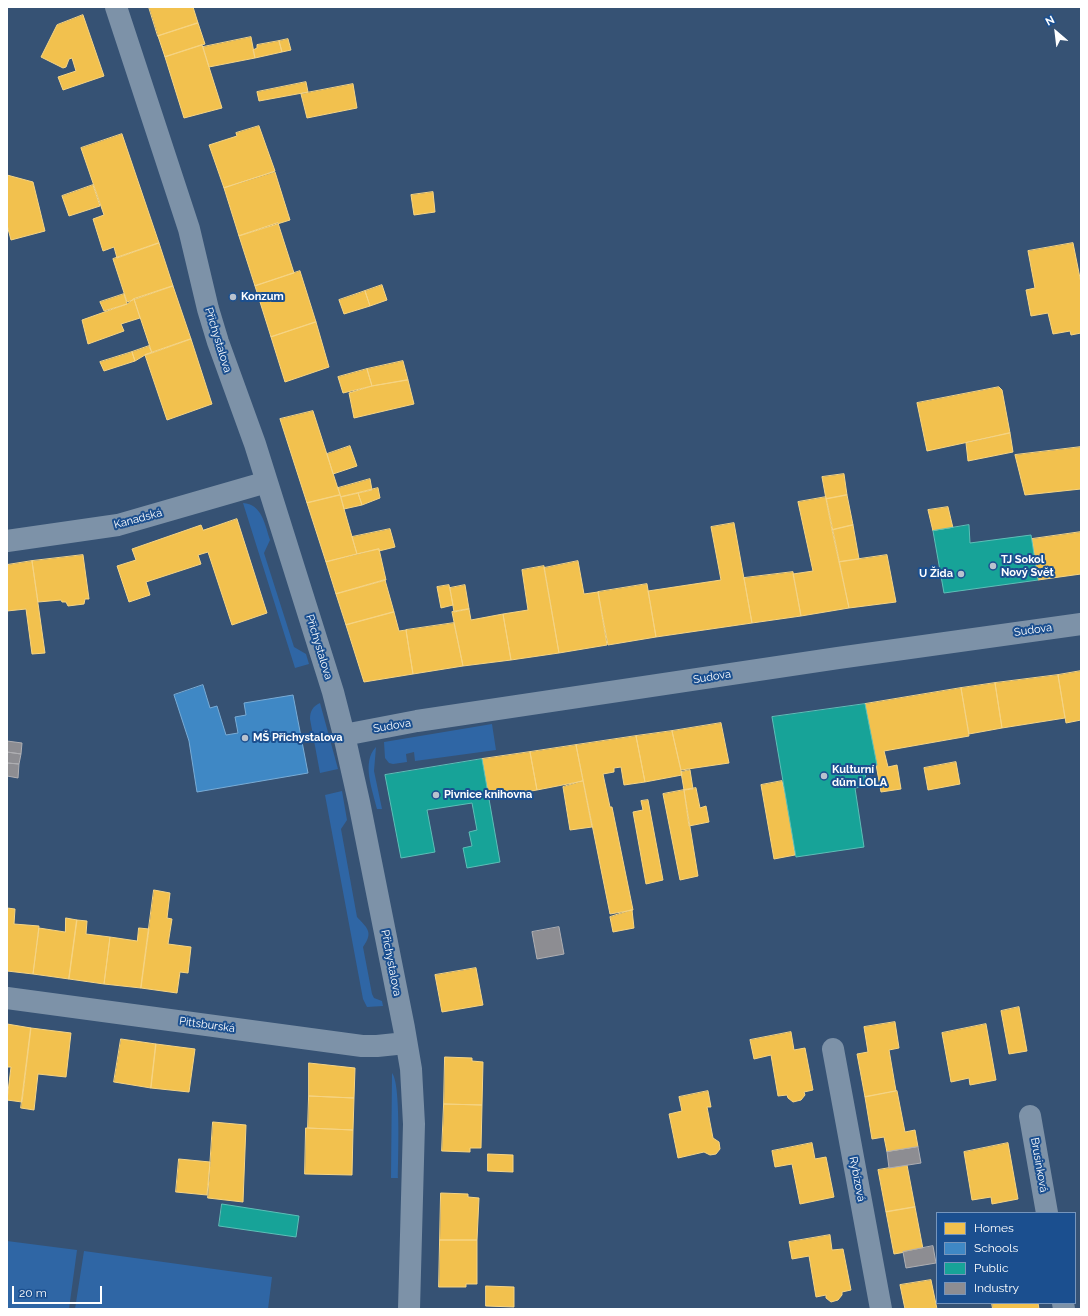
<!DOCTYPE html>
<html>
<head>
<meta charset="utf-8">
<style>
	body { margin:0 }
	#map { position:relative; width:1088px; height:1316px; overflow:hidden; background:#365274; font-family:Raleway,sans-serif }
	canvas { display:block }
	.frame { position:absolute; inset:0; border:8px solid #fff; pointer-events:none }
	.legend { position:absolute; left:936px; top:1212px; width:140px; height:92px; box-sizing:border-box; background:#1b4f8f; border:1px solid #7695bc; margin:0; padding:5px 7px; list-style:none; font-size:12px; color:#fff }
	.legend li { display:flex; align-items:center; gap:8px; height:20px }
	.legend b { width:20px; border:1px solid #7695bc }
	.north { position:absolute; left:1036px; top:12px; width:40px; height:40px; -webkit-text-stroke:3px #1b4f8f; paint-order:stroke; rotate:332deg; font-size:11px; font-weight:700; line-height:16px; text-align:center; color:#fff }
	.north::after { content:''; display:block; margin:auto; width:14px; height:18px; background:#fff; clip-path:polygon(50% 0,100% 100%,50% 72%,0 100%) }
	.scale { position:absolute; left:12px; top:1286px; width:90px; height:18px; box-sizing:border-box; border:2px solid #fff; border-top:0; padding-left:5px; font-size:12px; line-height:14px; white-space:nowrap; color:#fff; -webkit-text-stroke:3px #1b4f8f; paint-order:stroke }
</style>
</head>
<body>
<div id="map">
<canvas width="1088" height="1316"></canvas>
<div class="frame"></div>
<ul class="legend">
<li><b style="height:11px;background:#f2c14e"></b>Homes</li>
<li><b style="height:11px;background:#3f88c5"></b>Schools</li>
<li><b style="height:11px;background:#17a398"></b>Public</li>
<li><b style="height:11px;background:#8d8d92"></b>Industry</li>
</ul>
<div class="north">N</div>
<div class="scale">20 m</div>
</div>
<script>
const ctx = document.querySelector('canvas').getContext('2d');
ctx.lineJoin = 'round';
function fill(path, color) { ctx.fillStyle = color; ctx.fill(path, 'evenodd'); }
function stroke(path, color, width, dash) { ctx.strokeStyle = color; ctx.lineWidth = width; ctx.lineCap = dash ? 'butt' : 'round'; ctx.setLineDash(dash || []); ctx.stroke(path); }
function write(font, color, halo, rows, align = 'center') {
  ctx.font = font + ' Raleway,sans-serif'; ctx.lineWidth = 4; ctx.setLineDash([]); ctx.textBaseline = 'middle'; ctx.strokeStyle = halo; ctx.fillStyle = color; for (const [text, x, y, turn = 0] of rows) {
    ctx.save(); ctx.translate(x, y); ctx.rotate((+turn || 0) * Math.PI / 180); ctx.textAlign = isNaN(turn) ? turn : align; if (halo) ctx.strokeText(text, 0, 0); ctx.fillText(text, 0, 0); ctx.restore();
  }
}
fill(new Path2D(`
	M243,503c19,1 22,22 27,37l-6,13 30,94 12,7 3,10 -14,4z
	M320,703l18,66 -18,4 -10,-54c0,-8 3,-13 10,-16z
	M492,724l4,26 -81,11 -1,-9 -8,2 1,8 -14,2 -4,-1 -4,-5 -1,-16z
	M376,747l-2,24 8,38h-5c-4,-18 -16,-47 -1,-62z
	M342,791l5,29 -6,9 16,88c10,11 17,15 6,30l9,47 2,4 8,3 1,5 -16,1 -4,-8 -38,-204z
	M392,1073c9,10 6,87 6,105h-7z
	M7,1241l70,9 -8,59h-62z
	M84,1251l188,26 -4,32h-193z`), '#2f66a5');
const homes = new Path2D(`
	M149,7h44l5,16 -40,13z
	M83,15l21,61 -41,14 -5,-13 18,-6 -4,-13 -3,1 -3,8 -3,1 -22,-11 16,-32z
	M198,23l7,21 -40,13 -7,-21z
	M251,37l4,21 -46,9 -6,-20z
	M288,39l3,11 -9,2 -3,-11z
	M279,41l3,11 -27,6 -2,-8 4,-2v-3z
	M202,45l20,63 -38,10 -19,-61z
	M306,82l2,10 -49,9 -2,-9z
	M353,84l4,24 -50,10 -6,-24z
	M259,126l16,45 -51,17 -15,-43 28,-9 -1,-3z
	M122,134l37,109 -42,15 -3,-11 -11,4 -10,-32 11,-4 -23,-67z
	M275,172l15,48 -51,16 -15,-48z
	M7,175l26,7 12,49 -34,9 -4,-15z
	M93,185l7,21 -31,10 -7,-20z
	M433,192l2,20 -21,3 -3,-20z
	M278,223l16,50 -39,13 -16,-50z
	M159,243l14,43 -46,16 -14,-43z
	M1073,243l8,40v50l-10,2 -1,-4 -17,3 -5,-21 -17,3 -5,-26 9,-2 -7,-37z
	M300,271l16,51 -45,15 -16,-51z
	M382,285l5,15 -17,6 -5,-15z
	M173,286l18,53 -39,14 -18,-54z
	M365,291l5,15 -26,8 -5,-14z
	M124,294l3,10 -23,7 -4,-9z
	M134,299l6,19 -19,6 3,7 -36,13 -6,-24 45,-16z
	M316,322l13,45 -44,15 -14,-45z
	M191,339l21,65 -45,16 -22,-65z
	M149,346l3,7 -7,2 -10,6 -3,-9z
	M132,352l3,9 -31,10 -4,-9z
	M403,361l5,19 -36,6 -5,-17z
	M367,369l5,17 -29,7 -5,-16z
	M408,380l6,24 -60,14 -5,-25 23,-7z
	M999,387l3,3 8,43 -83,18 -10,-48z
	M313,411l27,84 -33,8 -27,-84z
	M1010,433l3,19 -45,9 -2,-18z
	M350,446l7,20 -24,8 -6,-20z
	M1081,447v42l-56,6 -10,-40z
	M844,474l3,21 -21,4 -4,-22z
	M370,479l2,11 -31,7 -3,-9z
	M378,488l2,10 -18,7 -4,-12z
	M358,493l4,12 -18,4 -3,-12z
	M340,495l17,59 -31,8 -19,-59z
	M847,495l6,30 -21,5 -6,-31z
	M826,497l23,111 -48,8 -8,-42 20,-3 -15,-69z
	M948,507l5,21 -20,3 -5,-21z
	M237,519l30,94 -35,12 -24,-73 -10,3 3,9 -55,18 4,13 -21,7 -12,-36 19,-6 -4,-11 69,-24 2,5z
	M734,523l18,100 -96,14 -8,-46 73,-11 -10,-53z
	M853,525l6,34 -20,3 -7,-32z
	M390,529l5,18 -16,4v-2l-22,5 -5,-17z
	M1081,532v42l-43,6 -6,-41z
	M379,549l7,31 -50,14 -10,-32z
	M83,555l6,44h-4l-1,5 -16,2 -2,-4h-4l-1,-2 -23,2 -6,-41z
	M887,555l9,47 -47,6 -10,-46z
	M32,561l13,92 -13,1 -6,-45 -19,2v-46z
	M578,561l6,33 14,-2 9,53 -48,8 -15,-85z
	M544,566l15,87 -48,7 -8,-46 25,-4 -6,-40z
	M793,572l8,44 -49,7 -8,-45z
	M385,580l9,32 -48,13 -10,-31z
	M647,584l9,53 -48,8 -10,-53z
	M449,585l4,20 -12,3 -4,-21z
	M465,585l4,24 -15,3 -4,-24z
	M469,609l2,11 32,-6 8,46 -48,6 -11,-54z
	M394,612l5,19 7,-1 7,44 -49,8 -18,-57z
	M454,623l9,43 -50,8 -7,-44z
	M1081,671v49l-15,3 -8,-48z
	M1058,675l7,43 -63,10 -7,-45z
	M995,683l7,45 -33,6 -8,-46z
	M961,688l8,48 -85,15 4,16 9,-2 4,24 -20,3 -16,-88z
	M721,723l8,40 -48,7 -9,-39z
	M672,731l10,44 -37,7 -9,-46z
	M636,736l9,46 -21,3 -3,-18 -7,1v4l-11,2 7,33h2l21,103 -23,4 -34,-169z
	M576,745l7,36 -46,9 -7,-38z
	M530,752l7,38 -48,8 -7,-39z
	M956,762l4,22 -32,6 -4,-22z
	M690,770l3,19 -9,1 -3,-18z
	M583,781l9,46 -22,3 -7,-43z
	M782,781l7,29 6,45 -21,4 -13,-74z
	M696,788l4,20 6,-2 3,16 -20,4 -5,-36z
	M684,790l14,86 -18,4 -17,-86z
	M648,800l15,80 -17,4 -13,-72 10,-2 -2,-9z
	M154,890l16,3 -3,25 5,1 -4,25 23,3 -3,26 -8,-1 -3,21 -36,-5z
	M7,908l8,1 -1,15 25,2 -6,48 -26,-3z
	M632,910l2,18 -21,4 -3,-15z
	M66,918l11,2 -8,59 -36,-5 6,-46 26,4z
	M77,920l10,1 -1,13 24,3 -6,47 -35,-5z
	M139,928l10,1 -8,59 -37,-4 6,-47 27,4z
	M476,968l7,37 -41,7 -7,-37z
	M1019,1007l8,44 -18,3 -8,-43z
	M895,1022l4,26 -10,2 7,41 -31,6 -8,-43 11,-2 -4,-25z
	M7,1024l24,4 -9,74 -15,-2 4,-33h-4z
	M986,1024l10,56 -26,5 -1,-7 -18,4 -9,-49z
	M31,1028l40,5 -5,44 -28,-3 -4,36 -13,-2z
	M791,1032l3,18 11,-2 8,42 -9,2 1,3 -4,5 -8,2 -5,-4 -1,-3 -9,1 -7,-41 -17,4 -4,-19z
	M121,1039l35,5 -5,44 -37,-6z
	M156,1044l39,5 -6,43 -38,-4z
	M445,1057l27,1v3l11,1 -1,43 -38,-1z
	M309,1063l46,5 -1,30 -45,-2z
	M708,1091l3,16h-4l6,31 6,4 1,7 -4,5 -6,1 -6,-3 -26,6 -9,-44 13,-3 -3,-14z
	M897,1091l8,41 10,-2 3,17 -31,5 -3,-15 -12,2 -7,-42z
	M309,1096l45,2 -1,32 -45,-2z
	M444,1104l38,1 -1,43h-11v4l-28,-1z
	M213,1122l33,3 -3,77 -35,-4z
	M306,1128l47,2 -1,45 -47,-1z
	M812,1143l3,16 11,-2 8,40 -34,7 -8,-40 -17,3 -3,-16z
	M1008,1143l10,56 -26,5 -1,-7 -19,3 -8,-48z
	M488,1154l25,1v17l-25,-1z
	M179,1159l31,3 -3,33 -31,-3z
	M907,1165l8,42 -29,5 -8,-42z
	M441,1193l27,1v3l11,1 -2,42h-37z
	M915,1207l8,42 -29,5 -8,-42z
	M830,1235l2,15 11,-1 8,41 -9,2v3l-4,5 -7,2 -5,-4v-3l-10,2 -7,-41 -17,3 -3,-17z
	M440,1240h37v44h-11v3h-27z
	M931,1280l6,29h-32l-5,-24z
	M486,1286l28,1v20l-28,-1z
	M992,1303h46l1,6h-46z`);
fill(homes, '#f2c14e');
stroke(homes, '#f6d483', 1);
const schools = new Path2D(`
	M203,685l7,23 7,-2 9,29 12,-2 -3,-16 11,-2 -2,-12 49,-8 15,78 -111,19 -8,-51 -15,-46z`);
fill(schools, '#3f88c5');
stroke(schools, '#79acd6', 1);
const public = new Path2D(`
	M969,525l1,18 61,-8 7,45 -94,13 -11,-62z
	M865,704l12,61 -13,1 3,20 -12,2 9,59 -68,10 -24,-140z
	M482,759l18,103 -33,6 -4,-20 9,-2 -3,-14 8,-2 -5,-27 -45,7 8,42 -34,6 -16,-83z
	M222,1204l77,12 -3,21 -77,-11z`);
fill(public, '#17a398');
stroke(public, '#5dbfb7', 1);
const industry = new Path2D(`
	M7,741l15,2 -1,11 -14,-2z
	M7,752l14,2 -2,10 -12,-1z
	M7,763l12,1 -1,14 -11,-2z
	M559,927l5,27 -27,5 -5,-27z
	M918,1147l3,16 -32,5 -2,-16z
	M933,1246l3,17 -30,5 -3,-16z`);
fill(industry, '#8d8d92');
stroke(industry, '#afafb3', 1);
stroke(new Path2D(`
	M116,7l73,222 19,80 10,33 37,102 78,248 11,43 15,67 45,226 7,41 3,55 -5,185
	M7,541l111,-16 149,-43
	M344,735l73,-14 421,-63 243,-34
	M7,998l355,48h15l29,-3
	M833,1049l48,260
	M1030,1116l17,97
	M1063,1303l1,6`), '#7d92a8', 22);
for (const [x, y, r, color] of [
	[233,297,4,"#b9c2ce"],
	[993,566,4,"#b9c2ce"],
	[961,574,4,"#b9c2ce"],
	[245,738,4,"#b9c2ce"],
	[824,776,4,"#b9c2ce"],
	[436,795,4,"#b9c2ce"]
]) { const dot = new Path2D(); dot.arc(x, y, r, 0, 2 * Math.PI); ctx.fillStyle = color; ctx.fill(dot); stroke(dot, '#1b4f8f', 1.5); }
write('bold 11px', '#fff', '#1b4f8f', [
	["Konzum",241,297],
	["TJ Sokol",1001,560],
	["Nový Svět",1001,573],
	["U Žida",953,574,"right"],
	["MŠ Přichystalova",253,738],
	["Kulturní",832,770],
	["dům LOLA",832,783],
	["Pivnice knihovna",444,795]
], 'left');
write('11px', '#fff', '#1b4f8f', [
	["Přichystalova",218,340,73],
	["Kanadská",138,519,-15],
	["Sudova",1033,630,-8],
	["Přichystalova",319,647,73],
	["Sudova",712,677,-9],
	["Sudova",392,726,-9],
	["Přichystalova",391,963,79],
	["Pittsburská",207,1025,8],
	["Brusinková",1039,1165,80],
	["Rybízová",857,1179,79]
]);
</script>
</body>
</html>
